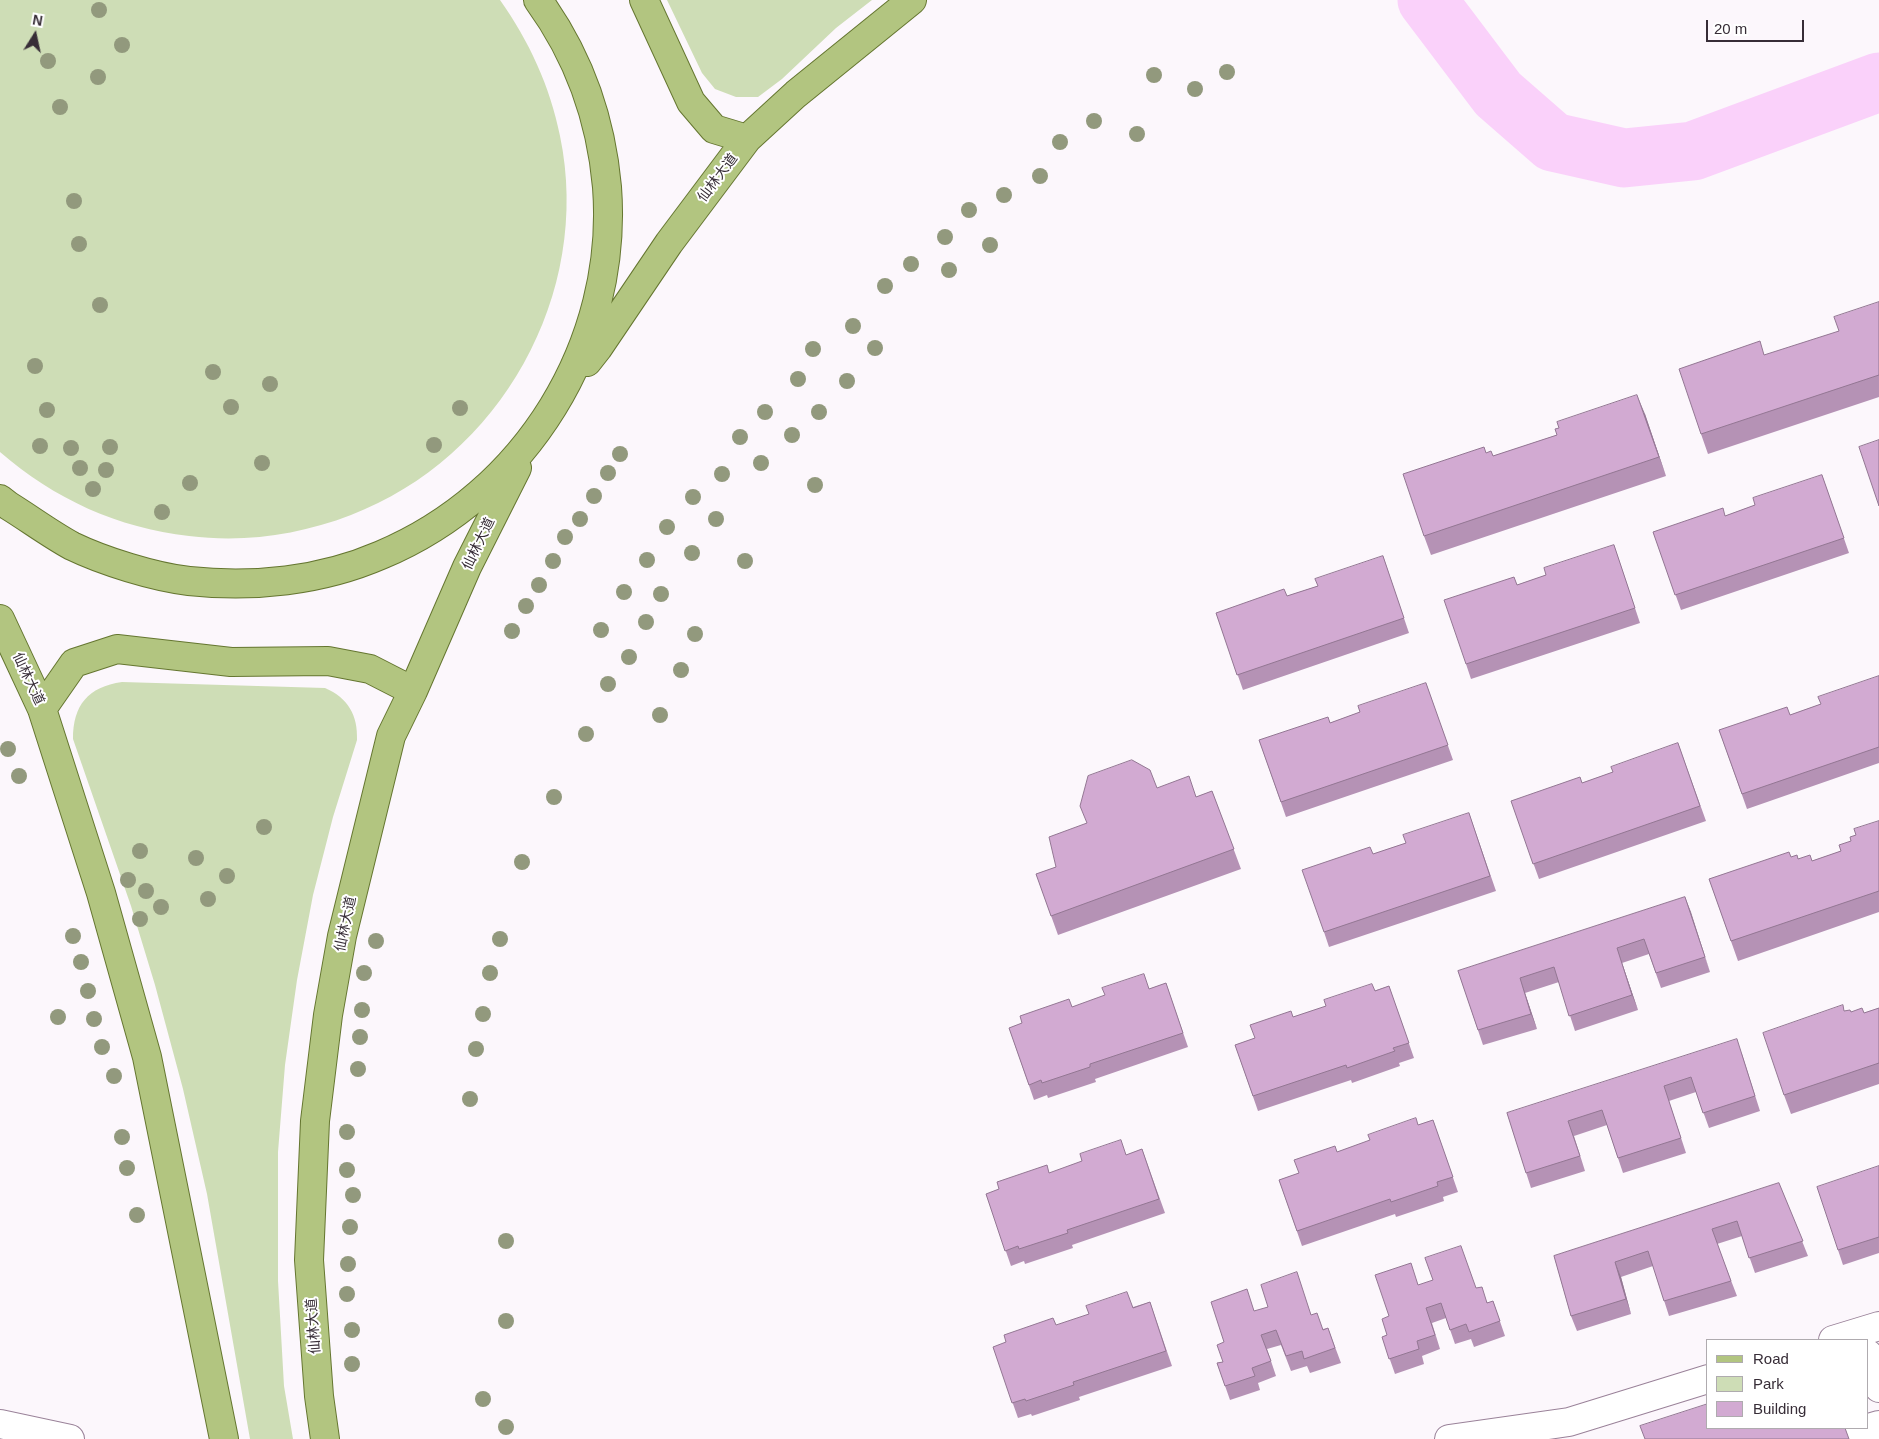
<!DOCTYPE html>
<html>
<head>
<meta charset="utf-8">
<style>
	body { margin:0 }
	#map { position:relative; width:1879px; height:1439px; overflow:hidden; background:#fcf7fc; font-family:Arial,sans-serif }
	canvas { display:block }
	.legend { position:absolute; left:1706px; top:1339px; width:162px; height:90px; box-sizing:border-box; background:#fff; border:1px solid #afabaf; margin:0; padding:6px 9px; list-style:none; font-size:15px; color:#372d37 }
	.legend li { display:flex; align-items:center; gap:10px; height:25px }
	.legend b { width:25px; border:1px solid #afabaf }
	.north { position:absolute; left:10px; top:10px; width:50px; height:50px; -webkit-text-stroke:4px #fff; paint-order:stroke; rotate:10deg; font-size:14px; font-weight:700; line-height:20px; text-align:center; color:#372d37 }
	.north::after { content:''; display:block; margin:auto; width:18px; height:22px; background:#372d37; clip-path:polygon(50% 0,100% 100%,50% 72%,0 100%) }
	.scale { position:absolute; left:1706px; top:20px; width:98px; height:22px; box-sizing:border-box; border:2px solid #372d37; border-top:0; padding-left:6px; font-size:15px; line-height:18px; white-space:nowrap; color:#372d37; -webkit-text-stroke:4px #fff; paint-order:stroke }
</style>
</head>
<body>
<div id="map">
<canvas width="1879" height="1439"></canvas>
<ul class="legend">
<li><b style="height:6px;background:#b2c580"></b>Road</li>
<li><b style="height:14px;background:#ceddb6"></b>Park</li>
<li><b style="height:14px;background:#d2aad2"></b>Building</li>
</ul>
<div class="north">N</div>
<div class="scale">20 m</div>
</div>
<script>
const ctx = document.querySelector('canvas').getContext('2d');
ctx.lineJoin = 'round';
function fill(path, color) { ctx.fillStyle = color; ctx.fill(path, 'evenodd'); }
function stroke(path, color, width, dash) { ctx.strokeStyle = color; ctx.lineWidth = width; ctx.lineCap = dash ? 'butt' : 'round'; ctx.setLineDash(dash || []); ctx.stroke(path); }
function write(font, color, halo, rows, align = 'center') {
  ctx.font = font + ' Arial,"Noto Sans SC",sans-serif'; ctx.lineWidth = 4; ctx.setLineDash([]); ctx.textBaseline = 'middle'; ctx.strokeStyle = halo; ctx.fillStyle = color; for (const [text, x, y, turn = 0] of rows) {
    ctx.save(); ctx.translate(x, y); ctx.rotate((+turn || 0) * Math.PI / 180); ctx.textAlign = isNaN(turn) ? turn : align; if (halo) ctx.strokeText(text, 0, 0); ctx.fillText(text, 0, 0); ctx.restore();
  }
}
fill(new Path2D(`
	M0,0h500c29,41 50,86 60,136 33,158 -60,322 -209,379 -52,20 -107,28 -162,21 -71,-8 -135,-37 -189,-84z
	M667,0h205l-36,28 -54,51 -24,18h-22l-21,-8 -13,-16z
	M122,682l203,6c23,10 33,27 32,52l-24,77 -20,78 -16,85 -12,85 -7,87v129l6,105 9,53h-43l-43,-245 -24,-105 -28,-104 -24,-79 -58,-167c0,-34 15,-52 49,-57z`), '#ceddb6');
stroke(new Path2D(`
	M1427,0l71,94 55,48 71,16 69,-7 186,-69`), '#fad1fa', 59);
const minor = new Path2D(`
	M1833,1340l46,-14
	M1868,1354l11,34
	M0,1424l70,15
	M1855,1432l24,-7
	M1449,1439l120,-17 139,-43`);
const major = new Path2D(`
	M644,0l47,102 23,27 33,10
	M587,362l11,-14 71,-105 78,-104 49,-45 116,-94
	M0,499l9,7c21,13 41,28 63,40 31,15 82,31 117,35 64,7 132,0 192,-26 145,-61 238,-211 226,-368 -6,-68 -29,-132 -69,-187
	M0,619l42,90 59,184 46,164 77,382
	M42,709l32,-46 43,-14 114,13 97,-1 42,8 43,22
	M325,1439l-6,-43 -10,-136 6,-139 13,-106 14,-79 49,-200 22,-45 54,-124 50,-99`);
stroke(minor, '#9a8299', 30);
stroke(major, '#657630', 30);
stroke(minor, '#fff', 28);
stroke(major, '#b2c580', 28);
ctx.fillStyle = '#92997d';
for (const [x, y] of [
	[99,10],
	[122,45],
	[48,61],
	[1227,72],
	[1154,75],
	[98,77],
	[1195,89],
	[60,107],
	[1094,121],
	[1137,134],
	[1060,142],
	[1040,176],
	[1004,195],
	[74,201],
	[969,210],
	[945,237],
	[79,244],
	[990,245],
	[911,264],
	[949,270],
	[885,286],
	[100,305],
	[853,326],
	[875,348],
	[813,349],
	[35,366],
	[213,372],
	[798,379],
	[847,381],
	[270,384],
	[231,407],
	[460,408],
	[47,410],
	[765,412],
	[819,412],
	[792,435],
	[740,437],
	[434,445],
	[40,446],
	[110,447],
	[71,448],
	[620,454],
	[262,463],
	[761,463],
	[80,468],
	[106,470],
	[608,473],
	[722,474],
	[190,483],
	[815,485],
	[93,489],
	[594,496],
	[693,497],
	[162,512],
	[580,519],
	[716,519],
	[667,527],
	[565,537],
	[692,553],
	[647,560],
	[553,561],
	[745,561],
	[539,585],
	[624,592],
	[661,594],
	[526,606],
	[646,622],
	[601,630],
	[512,631],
	[695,634],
	[629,657],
	[681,670],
	[608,684],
	[660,715],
	[586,734],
	[8,749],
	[19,776],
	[554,797],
	[264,827],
	[140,851],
	[196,858],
	[522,862],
	[227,876],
	[128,880],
	[146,891],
	[208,899],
	[161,907],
	[140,919],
	[73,936],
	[500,939],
	[376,941],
	[81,962],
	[364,973],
	[490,973],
	[88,991],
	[362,1010],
	[483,1014],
	[58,1017],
	[94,1019],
	[360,1037],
	[102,1047],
	[476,1049],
	[358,1069],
	[114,1076],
	[470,1099],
	[347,1132],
	[122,1137],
	[127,1168],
	[347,1170],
	[353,1195],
	[137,1215],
	[350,1227],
	[506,1241],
	[348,1264],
	[347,1294],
	[506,1321],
	[352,1330],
	[352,1364],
	[483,1399],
	[506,1427]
]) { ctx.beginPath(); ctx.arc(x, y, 8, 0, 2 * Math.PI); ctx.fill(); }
fill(new Path2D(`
	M1879,302v95l-171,57 -7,-20 138,-103z
	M1645,414l21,62 -235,79 -7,-19 62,-83 7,3 64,-21 2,-7z
	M1822,475l27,78 -168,57 -28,-78 72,-16 30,-11z
	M1614,545l26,78 -169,56 -5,-15 51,-79 29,-10z
	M1383,556l26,77 -166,57 -27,-77 71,-17 31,-10z
	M1879,676v87l-132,46 -28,-79 71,-15 31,-11z
	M1426,683l27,77 -167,57 -27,-77 71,-17 30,-11z
	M1678,743l28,78 -167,58 -28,-78 71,-18 31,-11z
	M1157,788l39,9 16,-6 29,78 -183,66 -22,-61 20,-7 31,-44z
	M1469,813l27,78 -167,56 -5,-15 49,-78 33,-11z
	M1879,821v91l-141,49 -29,-82 82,-22 8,2 13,2 29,-10 10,-10 5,-6z
	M1685,897l25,75 -49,16 -12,-34 -27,9 16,47 -63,21 -16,-49 -34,11 12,36 -54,16 -25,-74z
	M1166,983l22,64 -93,32 1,3 -48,16 -1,-3 -13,5 -25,-72 63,-21 77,-18z
	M1389,986l25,72 -15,5 1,3 -48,17 -1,-3 -93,31 -23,-66 20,-7 38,-21z
	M1879,1008v76l-88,30 -7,-19 61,-84 19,2z
	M1742,1054l18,57 -51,17 -13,-36 -27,9 17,52 -63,20 -16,-48 -33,11 11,35 -54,17 -24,-75z
	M1433,1120l25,72 -15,5 1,4 -48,16 -1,-3 -93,32 -23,-66 20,-7 38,-21z
	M1142,1149l23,64 -93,32 1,3 -48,16 -1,-3 -13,5 -25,-72 140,-39z
	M1879,1166v87l-36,12 -5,-15z
	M1779,1183l29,73 -53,17 -13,-37 -25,8 20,52 -68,20 -16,-50 -32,11 10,37 -54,17 -6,-15 -17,-60z
	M1476,1288l12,15 5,-2 12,35 -31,11 -3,-8 -16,5 -9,-26 -14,5 8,26 -18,7 2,8 -29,10 -13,-37 5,-2 2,-19z
	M1150,1302l22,64 -93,31 1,3 -48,16 -1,-2 -13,4 -25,-71 140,-40z
	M1311,1315l12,14 5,-1 13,35 -31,10 -3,-7 -16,5 -10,-26 -14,4 9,27 -18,7 2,7 -30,10 -13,-37 6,-1 1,-20z`), '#b592b5');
fill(new Path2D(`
	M1637,395l8,19 21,62 -7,-19z
	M1685,897l6,15 19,60z
	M1617,948l5,15 16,47 -6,-15z
	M1520,978l17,51 -6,-15z
	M1615,1262l6,15 10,37 -5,-15z`), '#937793');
const building = new Path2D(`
	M1879,302v73l-178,59 -22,-65 81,-28 4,14 75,-24 -5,-14z
	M1637,395l22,62 -235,79 -21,-62 81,-27 2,6 5,-2 2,5 64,-21 -2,-6 4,-1 -2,-6z
	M1879,440v66l-20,-59z
	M1822,475l22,63 -169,57 -22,-63 70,-24 2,8 30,-11 -2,-7z
	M1614,545l21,63 -169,56 -22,-64 70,-23 3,8 29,-10 -2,-7z
	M1383,556l21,62 -167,57 -21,-62 68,-24 3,7 31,-10 -3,-7z
	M1879,676v71l-137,47 -23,-64 68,-23 3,8 31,-11 -3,-7z
	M1426,683l22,62 -167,57 -22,-62 69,-23 2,6 30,-11 -2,-6z
	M1678,743l22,63 -167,58 -22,-63 69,-24 2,6 31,-11 -2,-5z
	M1132,760l18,10 7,18 32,-12 7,21 16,-6 22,58 -183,67 -15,-42 20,-7 -7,-30 38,-14 -7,-17 8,-30z
	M1469,813l21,63 -166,56 -22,-62 68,-23 3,7 33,-11 -3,-8z
	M1879,821v70l-148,50 -22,-62 80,-27 2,5 6,-2 1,4 12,-4 2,6 29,-10 -2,-6 12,-4 -1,-4 6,-2 -2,-6z
	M1685,897l20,60 -49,16 -12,-34 -27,9 15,47 -63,21 -15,-49 -34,11 11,36 -53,16 -20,-59z
	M1144,974l5,15 17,-6 17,50 -93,31v3l-48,16 -1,-3 -12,5 -20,-57 13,-5 -2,-7 49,-17 3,8 33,-12 -3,-7z
	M1372,984l3,7 14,-5 20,57 -16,5 2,3 -48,17 -1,-3 -93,31 -18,-51 20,-7 -5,-13 41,-14 2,6 33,-11 -2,-6z
	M1843,1005l1,6 6,-1 1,2 11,-4 2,5 15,-5v55l-95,32 -21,-62z
	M1737,1039l18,57 -52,17 -12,-36 -27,9 17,52 -63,20 -16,-48 -34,11 12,35 -54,17 -19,-60z
	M1416,1118l2,7 15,-5 20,57 -16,5 1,4 -47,16 -1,-3 -93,32 -18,-51 20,-7 -5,-13 41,-14 2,6 33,-12 -2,-5z
	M1121,1140l5,15 16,-6 17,50 -92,31 1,3 -49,16 -1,-3 -13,5 -19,-57 13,-5 -2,-7 50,-17 2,8 33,-12 -2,-7z
	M1879,1166v71l-41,13 -21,-63z
	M1779,1183l24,58 -54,17 -12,-37 -25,8 19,52 -67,20 -16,-50 -33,11 11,37 -55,17 -17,-60z
	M1461,1246l15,42 6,-1 5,16 6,-2 7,20 -31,11 -3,-8 -16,6 -9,-27 -15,5 9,27 -18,6 2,8 -30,10 -7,-22 5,-2 -5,-16 7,-3 -14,-41 36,-12 7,22 15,-5 -8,-22z
	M1297,1272l14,43 6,-2 6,17 5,-2 7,20 -31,11 -2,-8 -16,5 -10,-26 -15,5 10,26 -19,7 3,8 -30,10 -8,-23 6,-1 -6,-17 7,-3 -13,-40 36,-13 7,22 14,-4 -7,-22z
	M1127,1292l6,16 17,-6 16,49 -93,31 1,3 -48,16 -1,-2 -13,4 -19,-56 13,-5 -2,-7 49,-17 3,7 33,-11 -3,-8z
	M1708,1404v24h137l4,11h-204l-5,-13z`);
fill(building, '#d2aad2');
stroke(building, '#937793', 1);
write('14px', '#372d37', '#fff', [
	["仙林大道",718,178,-53],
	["仙林大道",479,544,-64],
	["仙林大道",28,679,65],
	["仙林大道",346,924,-78],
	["仙林大道",314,1326,-94]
]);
</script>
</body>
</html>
